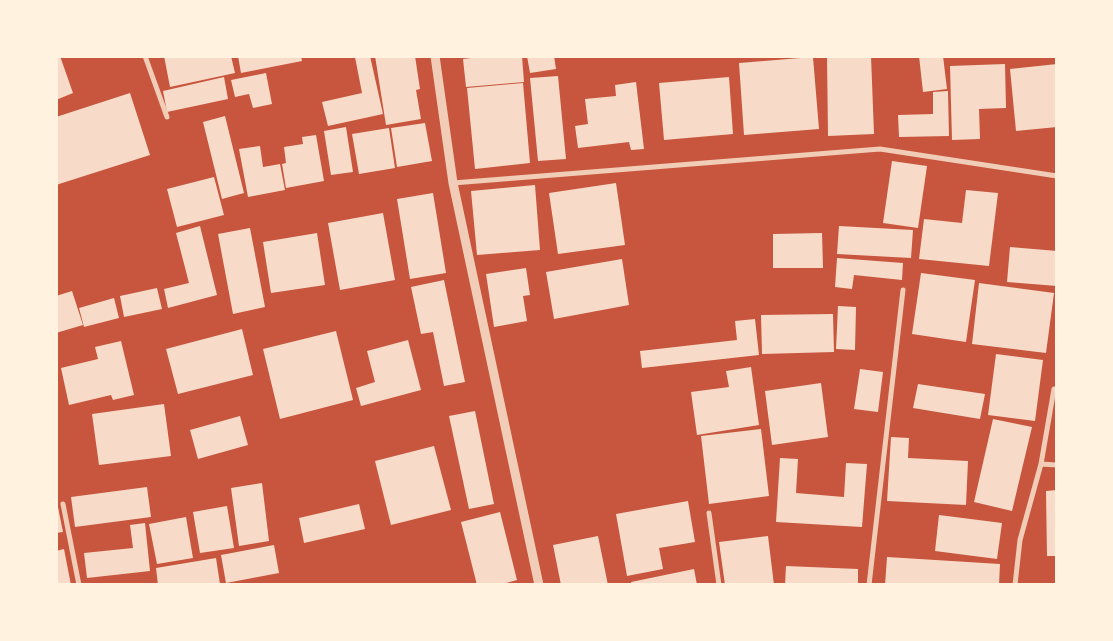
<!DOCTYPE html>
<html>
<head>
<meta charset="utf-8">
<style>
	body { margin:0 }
	#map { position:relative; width:1113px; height:641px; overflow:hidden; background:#c8553d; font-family:Raleway,sans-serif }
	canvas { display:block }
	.frame { position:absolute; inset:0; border:58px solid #fff3e0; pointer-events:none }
</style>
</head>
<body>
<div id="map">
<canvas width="1113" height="641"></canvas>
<div class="frame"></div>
</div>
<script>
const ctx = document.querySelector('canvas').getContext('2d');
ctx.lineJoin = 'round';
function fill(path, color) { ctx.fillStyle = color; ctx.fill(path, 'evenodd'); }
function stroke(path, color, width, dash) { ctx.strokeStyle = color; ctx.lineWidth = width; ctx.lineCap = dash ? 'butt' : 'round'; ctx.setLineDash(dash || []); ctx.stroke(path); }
fill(new Path2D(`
	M56,56h4l13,37 -17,7z
	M164,56h67l4,17 -65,14z
	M238,56h63l1,5 -61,12z
	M370,56l13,58 -55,12 -6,-24 40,-9 -7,-36z
	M375,56h40l5,33 -4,1 5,29 -35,6z
	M488,56h34l2,26 -58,5 -3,-28z
	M527,56h27l2,13 -26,4z
	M827,56h44l3,78 -46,2z
	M919,56h24l4,33 -24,3z
	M813,57l6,72 -75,6 -5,-72z
	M1005,64l1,44 -27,1 1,30 -28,1 -2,-74z
	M1057,64v63l-41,4 -6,-62z
	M266,73l6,31 -19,4 -4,-14 -14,3 -4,-17z
	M558,76l8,83 -28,2 -8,-83z
	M224,77l4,22 -61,13 -4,-21z
	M729,77l4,57 -69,6 -5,-57z
	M636,82l8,67 -13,1 -2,-8 -51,6 -3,-22 13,-2 -3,-25 31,-3 -1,-11z
	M523,83l7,80 -55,6 -8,-81z
	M948,91l1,45 -50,1 -1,-22 35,-1v-22z
	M130,93l20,62 -94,30v-68z
	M225,116l19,77 -22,6 -19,-77z
	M425,123l7,38 -35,6 -6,-39z
	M346,127l7,45 -22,3 -7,-44z
	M389,128l6,40 -36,6 -7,-40z
	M316,135l8,46 -38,7 -4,-24 4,-1 -2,-16 19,-3 -1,-7z
	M260,146l3,21 17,-3 5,26 -37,7 -9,-48z
	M892,161l35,5 -9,62 -35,-5z
	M214,177l10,38 -47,12 -10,-38z
	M616,183l9,62 -67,9 -9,-61z
	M535,185l5,65 -63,5 -6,-64z
	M966,190l32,3 -9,73 -70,-7 5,-40 38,4z
	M433,193l13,80 -36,6 -13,-80z
	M383,213l12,67 -55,10 -12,-67z
	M200,226l17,69 -49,13 -4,-19 25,-6 -13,-50z
	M839,226l74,4 -2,28 -74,-4z
	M250,228l15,79 -32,7 -15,-80z
	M317,233l8,52 -54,8 -8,-51z
	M822,233l1,35h-50v-34z
	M1010,247l47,4v35l-50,-4z
	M837,258l66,5 -1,17 -48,-5 -2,14 -17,-2z
	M622,259l7,46 -75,14 -8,-47z
	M526,268l4,27 -7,1 4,25 -33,6 -8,-53z
	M921,273l54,7 -9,62 -54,-8z
	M444,280l21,102 -21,4 -11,-54 -12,2 -10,-47z
	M979,283l75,10 -8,60 -74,-9z
	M157,288l5,21 -38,8 -4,-21z
	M72,291l11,34 -27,8v-37z
	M114,298l5,20 -35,9 -5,-19z
	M838,306l18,1 -1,43 -19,-1z
	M833,314l1,38 -72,2 -1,-39z
	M755,319l4,36 -117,13 -2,-17 97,-11 -2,-19z
	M242,329l11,46 -75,19 -12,-45z
	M336,331l17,69 -73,19 -17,-70z
	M408,340l13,50 -60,16 -5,-18 19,-6 -8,-31z
	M121,341l13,54 -21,5 -2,-5 -42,10 -8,-37 37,-9 -3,-12z
	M996,354l47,6 -8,61 -47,-6z
	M751,367l8,58 -62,10 -6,-43 38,-5 -3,-16z
	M860,369l23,3 -5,40 -24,-3z
	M821,383l7,54 -56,8 -7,-54z
	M918,384l67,10 -5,25 -67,-11z
	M164,404l7,52 -72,9 -7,-51z
	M475,411l19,93 -25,5 -20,-93z
	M240,416l8,29 -50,14 -8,-29z
	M993,419l39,8 -20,84 -38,-9z
	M761,429l8,67 -60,8 -8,-68z
	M891,437l18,1 -1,20 60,3 -2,44 -79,-4z
	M434,446l17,64 -60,15 -16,-64z
	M780,458l18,1 -2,34 48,4 2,-34 21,1 -5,63 -86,-5z
	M262,483l7,58 -30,5 -8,-58z
	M147,487l4,30 -76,10 -4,-30z
	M1057,490v66h-10l-1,-65z
	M56,497l7,35 -7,1z
	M688,501l7,41 -36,6 4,21 -36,7 -11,-62z
	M359,504l6,25 -61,14 -5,-25z
	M227,506l7,42 -34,5 -7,-41z
	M500,512l17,68 -18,5h-22l-16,-63z
	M939,515l63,8 -5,36 -62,-8z
	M186,517l7,41 -36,6 -8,-40z
	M145,523l5,48 -63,7 -3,-25 49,-5 -3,-23z
	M598,536l10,49h-47l-8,-40z
	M768,536l6,49h-49l-6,-43z
	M274,545l5,28 -53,10 -5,-28z
	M64,549l7,36h-15v-34z
	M887,557l113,7 -1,21h-114z
	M216,558l4,26 -62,1 -2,-17z
	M786,566l72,3v16h-73z
	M694,569l3,16h-65l-1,-3z`), '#f7dbc8');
stroke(new Path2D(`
	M145,56l22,61
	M453,183l427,-34 177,27
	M1041,464l16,1
	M63,504l16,81
	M709,513l10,72
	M869,585l34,-295
	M1015,585l5,-45 21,-76 13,-75`), '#f1ccb7', 5);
stroke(new Path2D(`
	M435,56l18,127 86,402`), '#f1ccb7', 9);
</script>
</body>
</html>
